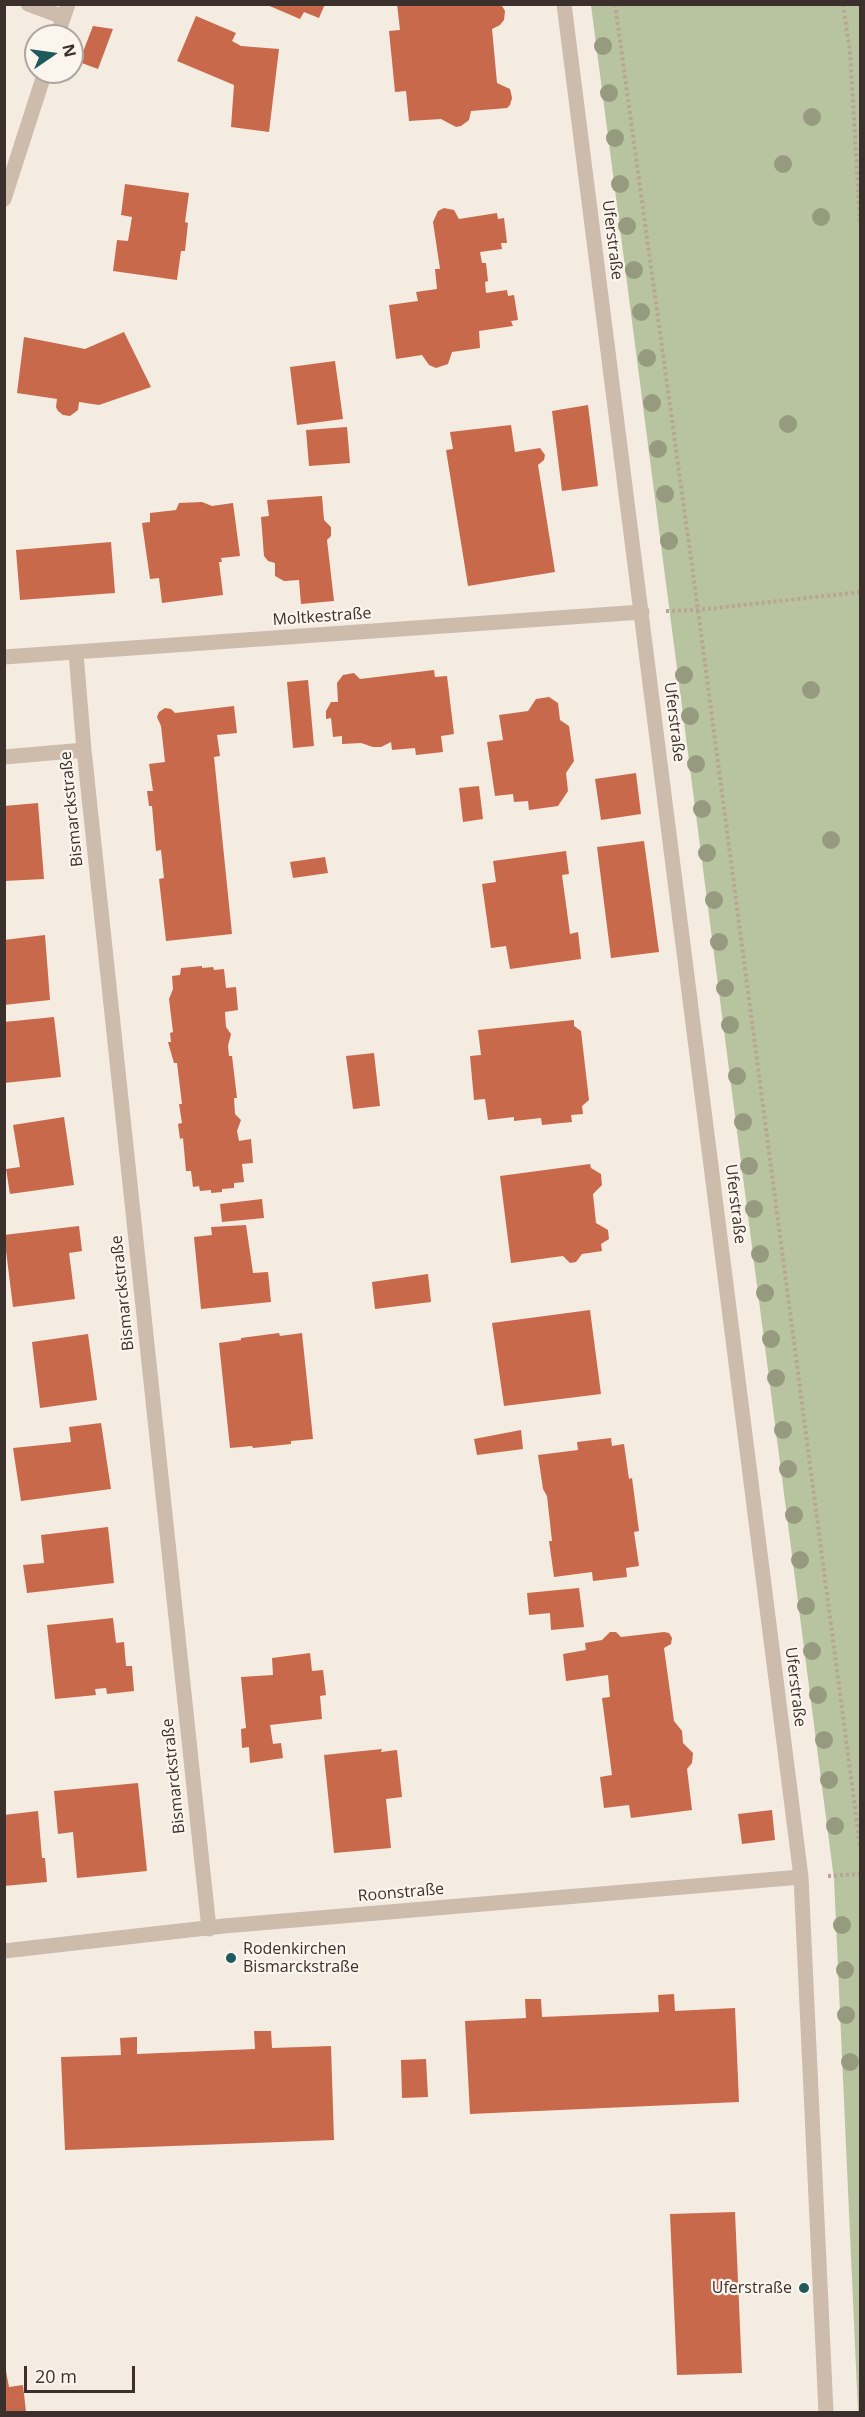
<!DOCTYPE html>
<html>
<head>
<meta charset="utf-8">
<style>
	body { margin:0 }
	#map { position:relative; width:865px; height:2417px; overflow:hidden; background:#f4ebe1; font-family:"Open Sans",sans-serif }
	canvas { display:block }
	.frame { position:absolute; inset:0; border:6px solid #3b302b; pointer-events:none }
	.north { position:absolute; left:24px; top:24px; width:60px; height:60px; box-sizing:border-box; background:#fbf5ee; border:2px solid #aea6a0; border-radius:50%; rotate:77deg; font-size:16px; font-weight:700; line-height:24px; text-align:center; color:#3b302b }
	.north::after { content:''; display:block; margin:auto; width:21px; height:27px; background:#1f5a5e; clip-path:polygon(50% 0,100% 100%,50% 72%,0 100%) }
	.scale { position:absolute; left:24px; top:2366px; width:111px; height:27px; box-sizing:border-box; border:3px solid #3b302b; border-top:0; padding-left:8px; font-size:18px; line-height:21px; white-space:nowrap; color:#3b302b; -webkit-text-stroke:4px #fbf5ee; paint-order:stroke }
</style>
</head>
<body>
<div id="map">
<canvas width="865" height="2417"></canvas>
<div class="frame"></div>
<div class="north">N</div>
<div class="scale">20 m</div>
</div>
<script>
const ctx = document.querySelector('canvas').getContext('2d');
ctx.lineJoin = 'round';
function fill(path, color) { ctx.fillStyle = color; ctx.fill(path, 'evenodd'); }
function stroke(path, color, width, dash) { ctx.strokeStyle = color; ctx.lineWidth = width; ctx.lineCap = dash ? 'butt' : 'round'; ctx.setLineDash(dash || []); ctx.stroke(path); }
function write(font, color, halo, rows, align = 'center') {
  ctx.font = font + ' "Open Sans",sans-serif'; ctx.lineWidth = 4.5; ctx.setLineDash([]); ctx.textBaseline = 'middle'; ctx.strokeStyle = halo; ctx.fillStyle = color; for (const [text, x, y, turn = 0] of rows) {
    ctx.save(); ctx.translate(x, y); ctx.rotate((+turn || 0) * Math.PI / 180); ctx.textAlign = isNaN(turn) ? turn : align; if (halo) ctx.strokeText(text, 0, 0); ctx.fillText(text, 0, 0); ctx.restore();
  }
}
fill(new Path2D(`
	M591,5h269v2407h-2l-24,-533z`), '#b8c4a0');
fill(new Path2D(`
	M265,4h60l-6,14 -15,-6 -4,7z
	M397,4l105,2 3,5 -1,9 -4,5 -8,4 5,54 13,6 2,9 -2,7 -3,3 -36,3 -2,9 -8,6 -5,1 -15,-8 -32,2 -3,-30 -11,1 -3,-31 -3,-30 11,-1z
	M196,16l40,17 -4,8 9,5 38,3 -10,83 -38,-5 3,-42 -57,-24z
	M93,26l20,3 -15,40 -19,-7z
	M125,184l64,9 -4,29 3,1 -3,28h-4l-4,29 -64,-9 4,-31 11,1 4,-24 -11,-2z
	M444,208l10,2 5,9 38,-6 1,6 6,-1 3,25h-6l1,6 -22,3 2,11h4l2,18 -3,1 1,11 21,-3 1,6 6,-1 4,25 -7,1 2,5 -34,5 1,17 -28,4 -4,12 -12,4 -7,-3 -7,-10 -26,4 -7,-54 29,-4 -2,-9 21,-3 -2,-20h5l-7,-47 5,-11z
	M124,332l27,55 -52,18 -20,-3 -1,8 -8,6 -7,-1 -5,-4 -2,-4 1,-8 -40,-6 7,-56 61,12z
	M335,361l8,58 -46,6 -7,-58z
	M588,405l10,81 -36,5 -10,-80z
	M511,425l4,27 25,-4 5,7 -1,5 -6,5 17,107 -87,14 -22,-136 7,-1 -3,-17z
	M347,427l3,36 -41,3 -3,-36z
	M322,496l2,24 7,7v9l-4,4 7,61 -33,3 -2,-24 -15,1 -9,-5v-13l-7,-2 -4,-5 -3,-39 8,-1 -2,-16z
	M202,502l10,4 21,-3 7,53 -19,2 1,4h-3l4,33 -61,8 -3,-25 -9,1 -8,-56 8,-1v-9l26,-3 3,-7z
	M111,542l4,51 -95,7 -4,-50z
	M434,670l1,7 12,-1 7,58 -13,2 2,16 -27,3 -1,-7 -23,2 -1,-8 -10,5h-8l-12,-4 -19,1v-8l-9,1 -2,-19 -5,1v-8l5,-9h7l-1,-19 6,-8 11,-2 6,6z
	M308,680l6,66 -21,2 -6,-66z
	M549,697l9,6 2,17 9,6 5,35 -8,12 2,18 -10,15 -29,4 -1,-9 -14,1 -1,-8 -18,2 -8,-54 16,-2 -4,-25 29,-4 8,-12z
	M234,706l3,27 -20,2 3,21 -6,1 18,177 -66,7 -7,-62 5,-1 -3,-28 -5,1 -4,-45h-3l-2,-15h6l-4,-27 16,-2 -4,-36 -4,-9 2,-5 6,-4 6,1 4,4z
	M636,773l5,41 -40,6 -6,-41z
	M479,786l4,33 -20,3 -4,-34z
	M38,803l6,76 -40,2v-75z
	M644,841l15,111 -48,6 -14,-111z
	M566,851l3,23 -7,1 8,59 8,-2 3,27 -71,10 -4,-23 -15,2 -9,-64 14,-2 -3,-21z
	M325,857l3,16 -35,5 -3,-16z
	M45,935l5,65 -46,5v-65z
	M202,966v2l11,-1 1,3 10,-1 2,19 10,-1 2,23 -13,2 1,15 5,7 -3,12 1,10h3l5,42h-3l1,16 6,6 -4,11 2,10 12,-2 2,24 -11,1 2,18 -10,1v5l-12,1v3l-11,1v-3l-11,1 -1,-5 -6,1 -2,-16h-5l-3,-33 -3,1 -2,-15 4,-1 -3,-19h3l-5,-41h-3l-6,-21h3l-1,-9 3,-1 -4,-33 4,-10 -1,-13 8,-1 1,-7z
	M54,1017l7,60 -57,6v-61z
	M574,1020v6l7,5 8,69 -7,6 1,8 -12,1 1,7 -30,3 -1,-7 -27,3v-4l-26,3 -3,-21 -11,1 -4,-44 11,-1 -3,-25z
	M374,1053l6,53 -27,3 -7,-53z
	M64,1117l10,68 -64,9 -4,-25 14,-2 -7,-42z
	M590,1164l1,4 10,6 1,11 -9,9 3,29 12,7 1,9 -8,5 1,7 -20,3 -6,8 -6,1 -7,-7 -52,7 -11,-87z
	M262,1199l2,19 -42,4 -2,-18z
	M246,1225l7,48 15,-1 3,30 -70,7 -7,-72 18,-2 -1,-8z
	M79,1226l3,25 -13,2 6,46 -62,8 -9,-72z
	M428,1274l3,28 -56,7 -3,-27z
	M590,1310l11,84 -97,12 -12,-83z
	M279,1333l1,3 22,-3 11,106 -22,2v3l-38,4 -1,-2 -22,2 -11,-105 22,-3v-2z
	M88,1334l9,66 -57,8 -8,-66z
	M101,1423l10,66 -90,12 -8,-53 58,-6 -2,-15z
	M521,1430l2,19 -46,6 -3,-16z
	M611,1438l1,8 12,-2 5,35 3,-1 7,53 -5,1 5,34 -13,2 1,9 -34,4 -1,-9 -38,5 -5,-36h3l-5,-45 -4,-7 -5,-34 40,-5 -1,-8z
	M108,1527l6,56 -87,10 -4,-28 21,-2 -3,-28z
	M579,1588l5,39 -33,3 -1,-17 -21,2 -2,-22z
	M113,1618l3,25 8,-1 2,24h6l2,25 -27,3 -1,-6 -11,1 1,6 -41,4 -8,-74z
	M610,1632h6l5,5 43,-5 5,1 3,5 -1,6 -7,4 10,73 8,10 1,12 10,10 -1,10 -5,6 5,41 -61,8 -2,-13 -25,3 -4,-31 12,-2 -10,-77 8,-1 -2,-22 -42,6 -3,-27 23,-4 -1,-7 17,-3z
	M310,1653l2,18 11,-1 3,25 -6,1 2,23 -52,6 3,19 8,-1 2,15 -33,5 -1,-16 -7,1 -1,-19 5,-1 -5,-51 32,-2 -1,-17z
	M382,1749l-1,3 16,-2 5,47 -16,2 5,49 -57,5 -10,-98z
	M138,1783l9,88 -70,7 -4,-46 -15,2 -4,-43z
	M772,1810l3,30 -33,4 -4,-30z
	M38,1811l4,47h3l2,24 -43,4v-71z
	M674,1994l1,17 60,-3 4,94 -269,12 -5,-93 61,-3 -1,-19h16l1,18 117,-5 -1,-17z
	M254,2031h17l1,17 59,-2 3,94 -269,10 -4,-93 60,-2 -1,-17 17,-1v17l118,-5z
	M426,2059l2,38 -26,1 -1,-38z
	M735,2212l7,161 -65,2 -7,-161z
	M4,2361l5,26 14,-2 3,27h-22z`), '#c8694b');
stroke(new Path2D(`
	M615,4l83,606 162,1236
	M843,4l7,47 10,173
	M666,611l32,-1 162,-18
	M828,1876l32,-2`), '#b9a596', 4, [3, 3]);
stroke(new Path2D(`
	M28,4l35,13
	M564,4l237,1873 25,535
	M57,36l11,-32
	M4,199l41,-127
	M76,653l8,97 125,1179
	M4,657l638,-45
	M4,757l80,-7
	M4,1951l220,-25 577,-49`), '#cdbbac', 15);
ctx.fillStyle = '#969b7f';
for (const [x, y] of [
	[603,46],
	[609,93],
	[812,117],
	[615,138],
	[783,164],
	[620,184],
	[821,217],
	[627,226],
	[634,270],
	[641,312],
	[647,358],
	[652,403],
	[788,424],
	[658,449],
	[665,494],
	[669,541],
	[684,675],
	[811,690],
	[690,716],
	[696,764],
	[702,809],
	[831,840],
	[707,853],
	[714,900],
	[719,942],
	[725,988],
	[730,1025],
	[737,1076],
	[743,1122],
	[749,1166],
	[754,1209],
	[760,1254],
	[765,1293],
	[771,1339],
	[776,1378],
	[783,1430],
	[788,1469],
	[794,1515],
	[800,1560],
	[806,1606],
	[812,1651],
	[818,1695],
	[824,1740],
	[829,1780],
	[835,1826],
	[842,1925],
	[845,1970],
	[846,2015],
	[850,2062]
]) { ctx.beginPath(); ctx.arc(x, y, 9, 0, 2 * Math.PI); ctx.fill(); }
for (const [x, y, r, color] of [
	[231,1958,6,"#1f5a5e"],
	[804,2288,6,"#1f5a5e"]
]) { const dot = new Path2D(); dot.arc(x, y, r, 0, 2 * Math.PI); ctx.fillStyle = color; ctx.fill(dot); stroke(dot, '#fbf5ee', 2); }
write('16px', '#3b302b', '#fbf5ee', [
	["Uferstraße",612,240,83],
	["Moltkestraße",322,617,-4],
	["Uferstraße",674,722,83],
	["Bismarckstraße",72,809,-96],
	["Uferstraße",735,1204,83],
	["Bismarckstraße",123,1293,-96],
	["Uferstraße",795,1687,83],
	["Bismarckstraße",174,1776,-96],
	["Roonstraße",401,1893,-5]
]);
write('16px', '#3b302b', '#fbf5ee', [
	["Rodenkirchen",243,1949],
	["Bismarckstraße",243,1967],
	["Uferstraße",792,2288,"right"]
], 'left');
</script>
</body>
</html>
